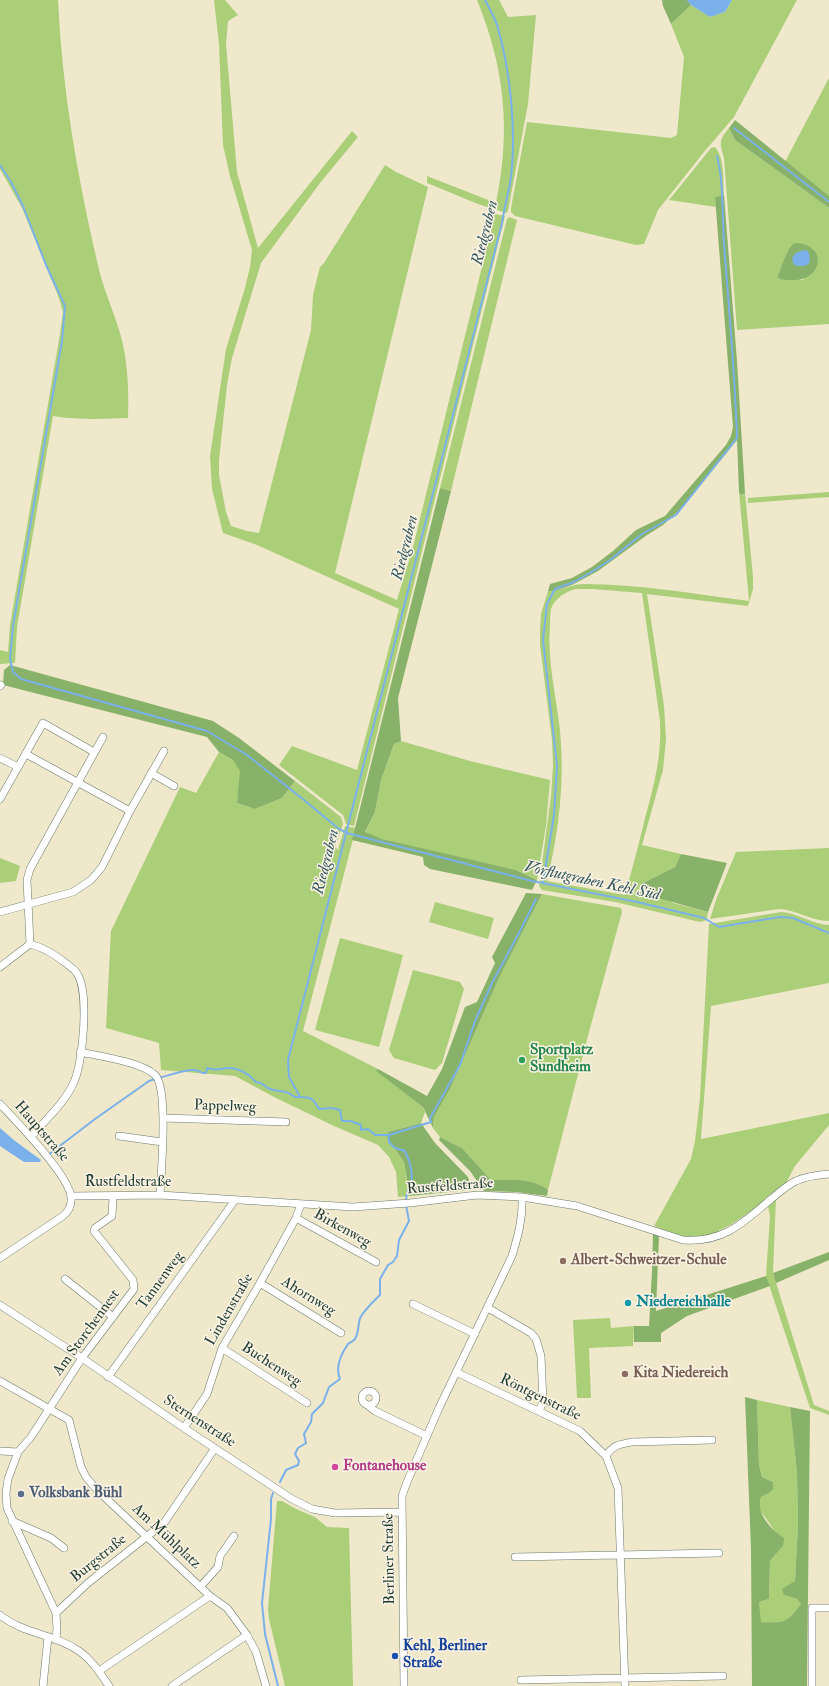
<!DOCTYPE html>
<html>
<head>
<meta charset="utf-8">
<style>
	body { margin:0 }
	canvas { display:block; background:#efe8cb }
</style>
</head>
<body>
<canvas width="829" height="1686"></canvas>
<script>
const ctx = document.querySelector('canvas').getContext('2d');
ctx.lineJoin = 'round';
function fill(path, color) { ctx.fillStyle = color; ctx.fill(path, 'evenodd'); }
function stroke(path, color, width, dash) { ctx.strokeStyle = color; ctx.lineWidth = width; ctx.lineCap = dash ? 'butt' : 'round'; ctx.setLineDash(dash || []); ctx.stroke(path); }
function write(font, color, halo, rows, align = 'center') {
  ctx.font = font + ' "IM FELL Double Pica",serif'; ctx.lineWidth = 3; ctx.setLineDash([]); ctx.textBaseline = 'middle'; ctx.strokeStyle = halo; ctx.fillStyle = color; for (const [text, x, y, turn = 0] of rows) {
    ctx.save(); ctx.translate(x, y); ctx.rotate((+turn || 0) * Math.PI / 180); ctx.textAlign = isNaN(turn) ? turn : align; if (halo) ctx.strokeText(text, 0, 0); ctx.fillText(text, 0, 0); ctx.restore();
  }
}
fill(new Path2D(`
	M0,0h58c4,88 19,175 39,261 5,25 16,48 23,72 8,27 9,57 8,85 -25,1 -50,2 -75,-2l-36,211 -2,36 -15,1v-14l8,2 2,-27 50,-291 3,-22 -4,-14 -37,-90 -22,-39z
	M214,0h11l13,15 -10,6 -2,23 11,128 21,76 94,-117 6,6 -38,46 -59,80 -29,95 -5,27 -8,75v15l7,37 5,14 16,5 12,2 52,-203 2,-35 7,-28 4,-4 61,-98 11,7 32,15 -93,386 62,27 16,-53 82,-333 10,2 -151,610 -8,-2 -3,-9 -64,-50 13,-19 65,24 42,-161 -142,-64 -34,-12 -11,-44 -2,-33 16,-107 19,-61 5,-21 2,-17 -22,-74 -7,-31 -4,-101z
	M477,0h22l9,17 28,-2 -8,89 -20,107 -2,2 -28,-9 -51,-21v-7l69,27c15,-73 9,-134 -19,-203z
	M732,0h65l-63,117 -30,35 -46,58 -14,34 -8,1 -121,-29 -4,-4v-4l16,-86 144,16 6,-3 7,-78 -13,-33 20,-19 19,12 15,-5z
	M829,78v118l-44,-34z
	M729,128l6,12 94,68v116l-92,6 -13,-172c-4,-15 -6,-17 5,-30zM814,249l-11,31 -25,-5 6,-11 4,-14z
	M715,147c10,11 8,34 9,48l-9,2 1,10 -47,-7 42,-52z
	M509,217l8,3 -66,271 -11,-3 67,-269z
	M739,492l3,3 3,-2 8,84v12l-5,17 -101,-12 17,112 2,33 -3,31 -21,75 39,9 -6,13 -34,17 32,19 35,9 -1,8 -7,2 -85,-20 -73,-12 -3,-4 12,-90 2,-31 -1,-25 -12,-95v-16l1,-15 7,-23c12,1 23,-7 36,-7 55,0 111,10 165,17zM576,589h16l50,4 18,128c2,34 -6,65 -15,97 -6,26 -13,51 -20,77l-78,-14c12,-50 18,-100 13,-151 -4,-35 -13,-70 -10,-105 0,-5 0,-11 1,-16 4,-11 14,-17 25,-20z
	M829,492v5l-81,6v-5z
	M401,741l69,20 80,19 -4,46 -9,54 -21,-10 -73,-16 -61,-15 -17,-6 10,-21 6,-32 13,-36z
	M219,752l14,8 8,11 -4,32 18,6 27,-11 13,-17 46,36 2,7 -8,23 3,3 7,-24 11,2 -53,203 75,38 -1,2 46,36 2,5 -4,11 -33,9 -1,6 17,24 6,34 -12,1 -2,-25 -7,-15 -11,-12 -44,-19 -60,-29 -39,-21 -74,-6 -2,-27 -53,-15 5,-97 69,-144 16,6z
	M829,848v73c-18,0 -32,-11 -50,-12l-69,10 6,-19 20,-48z
	M0,858l20,8 -4,15 -16,2z
	M542,894l79,14 1,4 -33,120 -41,158c-16,-13 -38,-10 -57,-10l-29,-32 -22,-11 -7,-9 1,-11 16,-28 50,-113z
	M435,902l59,16 -6,21 -59,-17z
	M781,912c17,1 31,12 48,13v58l-118,23 -10,133 128,-26v12l-34,41 -9,17 -29,24 -27,18 -22,11 -14,2 -14,-2 -26,-10 37,-67 4,-18 5,-43 9,-174z
	M340,938l63,17 -24,92 -64,-17z
	M413,970l47,12 4,7 -22,74 -7,7 -41,-12 -5,-8z
	M776,1199l-3,74 41,132 15,6v4l-19,-7 -44,-132 4,-60 -2,-10z
	M610,1318l1,10 23,-2 -1,20 -44,2 2,50h-14l-4,-78z
	M757,1400l33,7 7,66 1,52 -3,56 -11,14 13,4 5,5c-15,19 -18,19 -42,18l-1,-20 10,-3 1,-38 13,-15 -7,-13 -16,-23 -2,-7 3,-6 8,-4 4,-11 -11,-5 -3,-12z
	M277,1501h5l14,8 19,8 12,10 22,1 4,158h-68l-16,-67 -1,-10z`), '#abcf79');
fill(new Path2D(`
	M662,0h25l4,5 -20,19 -8,-18z
	M735,120l94,76v12l-94,-68 -6,-12z
	M724,195l13,166 8,132 -4,2 -2,-3 -2,-52 -54,67 -20,18 -16,10 -49,36 -26,14 -17,6h-7l2,-7 22,-6 20,-11 21,-16 23,-21 29,-14 61,-71 5,-9 2,-9 -18,-230z
	M795,243c34,1 28,39 -4,37 -5,0 -9,0 -13,-2v-3c5,-9 8,-27 17,-32z
	M440,488l11,3 -53,207 3,43 -7,3 -13,36 -6,32 -10,20 17,7 134,31 21,10 -5,10 -102,-21 -6,-4 -1,-8 -71,-17z
	M10,665l203,56 26,17 56,43 -13,17 -27,11 -18,-6 3,-32 -7,-11 -14,-8 -12,-15 -204,-52 1,-15z
	M681,854l46,9 -19,49 -68,-19 1,-9 34,-17z
	M526,893l16,1 -42,82 -50,113 -16,28 -1,11 -10,-21 -47,-36 2,-2 49,27 15,-27 23,-62 12,-5 18,-39 -3,-6z
	M421,1123l14,20 33,34 2,7 -2,6 -58,6 -6,-34 -17,-24 1,-6z
	M440,1137l22,11 29,32c19,0 41,-3 57,10l-1,6 -31,-4 -32,-1 -14,-20 -31,-31z
	M653,1233l6,3 -3,75 110,-35 4,10 -83,30 -26,17v9h-27v-16h15l3,-55z
	M829,1252v8l-53,23 -3,-10z
	M745,1397l12,3 2,65 3,12 11,5v7l-4,4 -8,4c-6,15 10,33 23,41l-1,8 -13,15 -1,38 -10,3 2,20c23,1 26,1 40,-18l-4,-5 -13,-4 -2,-6 13,-8 3,-56 -1,-52 -7,-66 20,4 -3,275h-55l-1,-137z`), '#88b269');
fill(new Path2D(`
	M687,0h45l-7,12 -15,5 -19,-12z
	M804,250l4,1c5,14 -1,17 -14,14l-2,-7 4,-5z
	M0,1128l15,13 26,19 -1,2h-16l-24,-16z`), '#7bb1ea');
stroke(new Path2D(`
	M734,128l95,74
	M0,165l11,17 12,24 23,59 19,41 -3,35 -49,285 -3,33 3,13 8,7 186,52 40,24 57,45 35,29 8,4 185,48 105,21 67,16 15,9 61,-10 13,1 36,15
	M543,883l11,-68 3,-49 -14,-126 4,-36 8,-15 19,-7 16,-9 20,-13 32,-26 34,-19 61,-77c-2,-65 -8,-129 -13,-194 -2,-29 0,-61 -7,-88
	M159,1078c12,-3 23,-8 35,-8 5,0 7,4 12,3l1,-5c8,3 13,1 20,0 11,-1 22,6 29,14 7,0 8,5 14,7 12,4 12,-1 25,8 14,0 17,-1 24,12l13,-1 8,2 2,11h8l11,4v5l7,-1 7,6h14v7l6,6 10,3c4,9 9,21 6,31 -2,7 -5,12 -5,19
	M300,1097l-11,-20 -1,-17c73,-279 141,-558 214,-837 2,-13 5,-26 8,-39 7,-47 1,-113 -13,-159 -3,-9 -8,-17 -12,-25
	M389,1135l42,-13 -1,-4 30,-53 15,-44 17,-38 28,-52 16,-32
	M48,1155l47,-36 54,-38 6,-2
	M280,1482l6,-12 12,-5 1,-4 -4,-7 3,-6 8,-5 -2,-9 7,-12 1,-8 11,-11 6,-16 11,-8c-5,-12 1,-25 8,-35 2,-2 6,-3 7,-5 4,-6 3,-15 5,-21 5,-9 13,-16 20,-23v-16l8,-14 5,-3 4,-6 2,-16 10,-19 -3,-16
	M273,1493l-2,6v20l-9,84 3,31 13,52`), '#7bb1ea', 2);
const minor = new Path2D(`
	M0,686l1,-1
	M26,754l104,57
	M0,758l18,9
	M151,773l23,13
	M0,799l43,-76 51,29
	M0,912l73,-20 18,-12 11,-13 28,-56 34,-60
	M30,944c15,4 25,11 37,20 3,3 7,5 9,8 14,17 7,91 -2,110 -9,21 -29,38 -43,55
	M0,967l30,-23 -3,-64 3,-11 73,-132
	M80,1052c19,4 61,10 75,23 14,13 6,98 5,120
	M0,1104c17,18 69,71 71,93 1,8 -2,14 -8,19l-63,42
	M163,1118l123,4
	M119,1136l43,6
	M71,1196l89,-1 193,12 57,-4 67,-8 45,2 55,9 106,34c40,3 60,-17 88,-41 8,-6 16,-14 25,-18 10,-5 22,-6 33,-7
	M296,1218l80,44
	M65,1279l48,38
	M260,1283l81,50
	M413,1304l62,30
	M0,1305l82,53 102,70 108,71 20,10 23,4 66,-1
	M488,1308l43,25 5,6 5,17 2,46 -4,9
	M222,1348l85,55
	M456,1372l124,59 26,25 12,32 7,198
	M108,1377l127,-177
	M0,1381l69,39 12,47 5,10 11,13 113,106 17,12 20,27 9,17 10,34
	M362 1398a7 7 0 1 1 14 0a7 7 0 1 1-14 0Z
	M366,1404l9,7 52,25
	M184,1428l23,-34 15,-46 38,-65 36,-65 5,-14
	M0,1451l18,1
	M606,1456c7,-11 14,-12 26,-14l80,-2
	M12,1521l39,17 13,10
	M515,1557l204,-4
	M200,1587l18,-20 2,-11 14,-20
	M56,1613l32,-30 76,-60 51,-75
	M0,1615c23,19 55,19 79,36 13,9 21,22 30,35
	M56,1640l1,-12 -1,-15 -49,-105 -1,-15 2,-14 10,-27 13,-15 51,-79 52,-69 -1,-9 -39,-49 1,-3 17,-12 1,-20
	M99,1671l111,-75
	M521,1680l202,-4
	M43,1686l5,-49
	M172,1686l75,-51
	M404,1686l-2,-190 5,-14 32,-74 73,-152c6,-20 11,-38 10,-59
	M812,1686v-78h17`);
stroke(minor, '#687969', 8);
stroke(minor, '#fff', 7);
for (const [x, y, r, color] of [
	[522,1060,4,"#2e9e5b"],
	[563,1261,4,"#8d6e63"],
	[628,1303,4,"#0f9aa8"],
	[625,1374,4,"#8d6e63"],
	[335,1467,4,"#d1479c"],
	[21,1494,4,"#5c6f8a"],
	[395,1656,4,"#1a4fb4"]
]) { const dot = new Path2D(); dot.arc(x, y, r, 0, 2 * Math.PI); ctx.fillStyle = color; ctx.fill(dot); stroke(dot, '#fcf5e5', 1.5); }
write('bold 15px', '#27864d', '#fcf5e5', [
	["Sportplatz",530,1051],
	["Sundheim",530,1068]
], 'left');
write('15px', '#1f3d34', '#fcf5e5', [
	["Pappelweg",225,1107,2],
	["Hauptstraße",41,1132,49],
	["Rustfeldstraße",128,1183],
	["Rustfeldstraße",450,1187,-4],
	["Birkenweg",342,1229,29],
	["Tannenweg",161,1281,-54],
	["Ahornweg",308,1297,32],
	["Lindenstraße",230,1310,-60],
	["Am Storchennest",87,1333,-54],
	["Buchenweg",271,1365,33],
	["Röntgenstraße",540,1398,26],
	["Sternenstraße",199,1422,33],
	["Am Mühlplatz",166,1537,43],
	["Burgstraße",99,1559,-39],
	["Berliner Straße",390,1559,-91]
]);
write('bold 15px', '#785e54', '#fcf5e5', [
	["Albert-Schweitzer-Schule",571,1261],
	["Kita Niedereich",633,1374]
], 'left');
write('bold 15px', '#0d838f', '#fcf5e5', [
	["Niedereichhalle",636,1303]
], 'left');
write('bold 15px', '#b23c85', '#fcf5e5', [
	["Fontanehouse",343,1467]
], 'left');
write('bold 15px', '#4e5e75', '#fcf5e5', [
	["Volksbank Bühl",29,1494]
], 'left');
write('bold 15px', '#164399', '#fcf5e5', [
	["Kehl, Berliner",403,1647],
	["Straße",403,1664]
], 'left');
write('italic 16px', '#365a62', '#fcf5e5', [
	["Riedgraben",486,233,-76],
	["Riedgraben",406,548,-76],
	["Riedgraben",327,862,-76],
	["Vorflutgraben Kehl Süd",592,882,12]
]);
</script>
</body>
</html>
